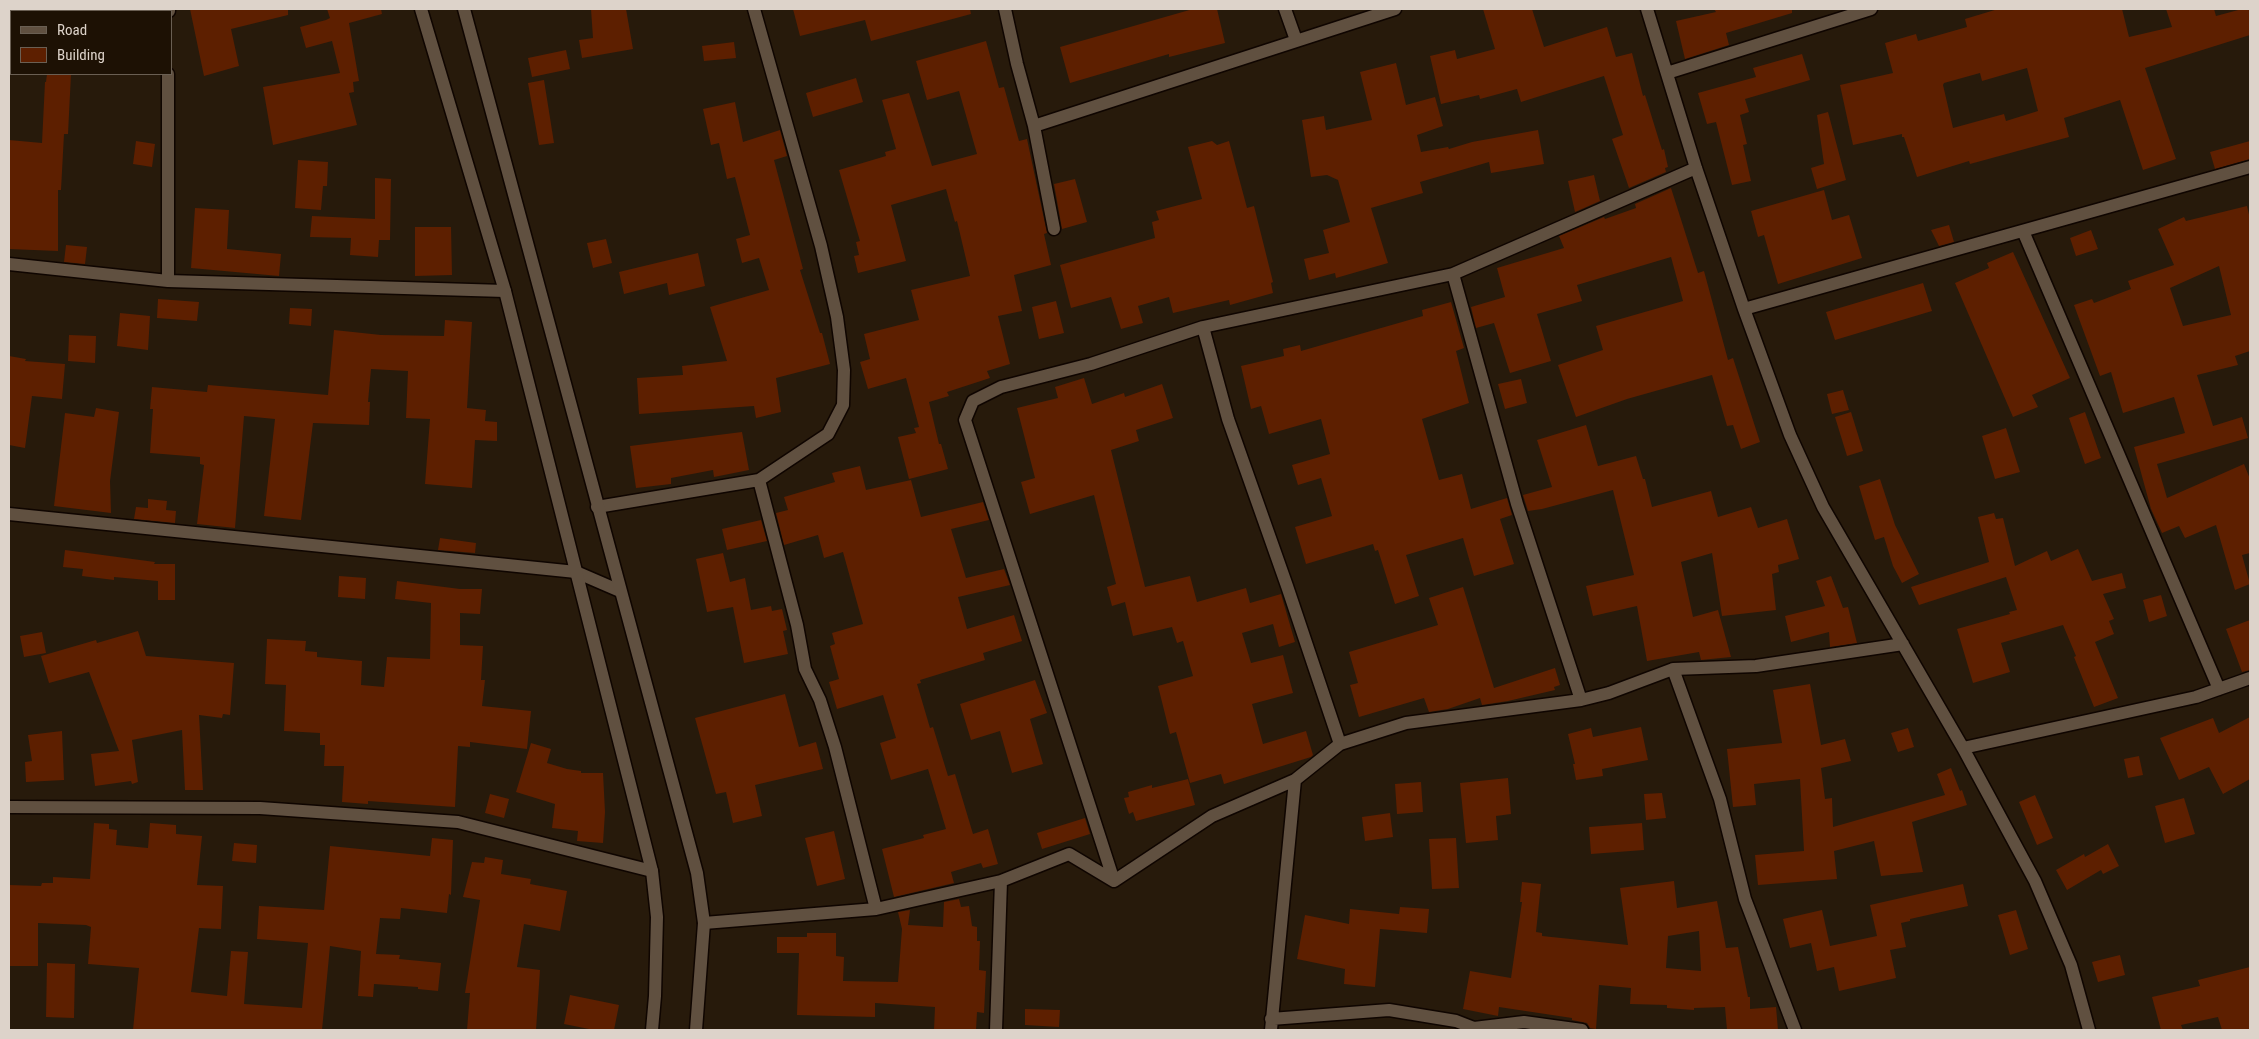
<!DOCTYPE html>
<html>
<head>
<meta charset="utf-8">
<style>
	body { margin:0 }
	#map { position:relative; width:2259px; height:1039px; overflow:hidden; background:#271a0b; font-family:"Roboto Condensed",sans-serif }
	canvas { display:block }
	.frame { position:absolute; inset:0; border:10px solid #ddd3ca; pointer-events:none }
	.legend { position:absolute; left:10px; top:10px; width:162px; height:65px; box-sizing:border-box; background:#1d1104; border:1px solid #6a5f53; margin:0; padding:6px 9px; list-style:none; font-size:15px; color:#ddd3ca }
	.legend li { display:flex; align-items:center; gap:10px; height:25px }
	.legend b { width:25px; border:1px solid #6a5f53 }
</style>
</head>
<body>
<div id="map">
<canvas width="2259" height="1039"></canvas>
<div class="frame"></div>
<ul class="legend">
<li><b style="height:6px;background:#605040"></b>Road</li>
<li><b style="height:14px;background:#5d1f00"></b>Building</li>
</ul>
</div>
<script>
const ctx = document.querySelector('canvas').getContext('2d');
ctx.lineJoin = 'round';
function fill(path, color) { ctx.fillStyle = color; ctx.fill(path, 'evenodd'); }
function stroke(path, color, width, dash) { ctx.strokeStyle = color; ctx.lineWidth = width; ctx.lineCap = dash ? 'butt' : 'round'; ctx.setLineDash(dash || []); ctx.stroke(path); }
fill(new Path2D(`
	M190,9h98v6l-57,14 8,37 -35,10z
	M327,9h54l1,5 -33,9 10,58 -6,1 1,10 -5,1 8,32 -84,20 -10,-58 77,-14 -8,-32 -26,7 -6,-21 26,-7 4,-2z
	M591,9h35l7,40 -51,9 -3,-18 14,-2z
	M793,9h177l1,5 -100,27 -6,-21 -65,16z
	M1193,9h24l8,34 -56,14v-3l-99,29 -10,-36z
	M1483,9h49l12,38 63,-20 9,30 16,-4 11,43 2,-1 17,55 2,-1 4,18 -3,1 1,4 -37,16 -17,-49 11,-4 -19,-59 -83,26 -4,-13 -37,10 -1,-4 -38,9 -11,-48 25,-6 2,9 38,-10z
	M1714,9h78v4l-66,20 3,12 -44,14 -9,-38 40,-9z
	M1998,9h124l7,28 43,-10 -6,-18h48l2,7 26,-7h8v26l-105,33 31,91 -33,11 -23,-70 -56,18 5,19 -99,27 -1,-3 -52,16 -13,-40h-2v-3l-49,11 -13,-60 53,-12 -8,-30 31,-9 2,7 49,-14 -2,-8zM2027,68l11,43 -32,10 -2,-7 -51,14 -10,-43 1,-2 36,-10 2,8z
	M986,41l13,47 5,-1 15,54 8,-2 20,94 -3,1 7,31 -37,10 8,36 -24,5 12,48 -23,7 3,7 -43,14 2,4 -20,6 10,42h2l7,25 -39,10 -11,-42 18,-4 -2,-5 5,-1 -13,-49 -38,11 -8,-27 10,-3 -6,-25 55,-14 -8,-30 59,-14 -13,-55 -2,1 -9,-33 -55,16 15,56 -48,12 -4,-17 5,-1 -3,-13 4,-1 -21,-71 47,-14 -1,-4 11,-3 -14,-49 27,-7 23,73 45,-12 -18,-63 -32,9 -11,-39z
	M734,42l2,16 -32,3 -2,-15z
	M566,50l4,19 -38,8 -4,-19z
	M1802,54l8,26 -65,19 4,13 -9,3 7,29 -4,1 8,36 -19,4 -16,-63 -9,2 -9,-31 58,-16 -3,-9z
	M1396,63l10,42 29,-8 8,29 -26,9 4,17 27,-5 1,2 23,-7 66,-12 6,34 -53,9 -2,-11 -69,20 3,11 -52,15 17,55 -52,15 -1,-5 -26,7 -5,-21 25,-6 -6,-23 27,-8 -12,-42 -11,-5 -16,2 -9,-57 22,-4 2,14 46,-10 -12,-48z
	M47,74h24l-3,60h-4l-3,56h-3v61l-49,-2v-109l33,3 3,-61h1z
	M856,78l7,24 -50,15 -7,-24z
	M544,80l10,63 -15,2 -11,-62z
	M735,102l8,40 37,-12 7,26 -13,4 29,109 -3,1 20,63h2l8,31 -54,14 5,34 -25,6 -2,-12 -115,8 -2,-36 46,-3 -1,-9 45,-5 -17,-54 59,-17 -10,-32 -17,5 -6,-24 14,-4 -15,-58 -8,2 -8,-36 -8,2 -8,-36z
	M1828,112l18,68 -29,9 -6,-21 13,-4 -7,-49z
	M136,141l19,3 -3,23 -19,-3z
	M1212,141l5,4 12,-4 18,67 7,-2 19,76 -2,1 2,10 -43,12 -1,-5 -56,13 -4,-16 -31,9 5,17 -22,6 -10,-32 -40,11 -11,-43 95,-27 -3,-16 7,-2 -3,-9 46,-12 -14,-52z
	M2250,141v18l-35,10 -5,-17z
	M298,160l30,2 -1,24h-4l-2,24 -26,-2z
	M1594,175l6,26 -25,11 -7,-31z
	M375,178l16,1 -1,61h-11l-1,17 -28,-2 1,-17 -41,-1 2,-21 63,3z
	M1075,179l12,43 -25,7 -8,-45z
	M1671,188l27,85 6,-2 24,89 5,-2 27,84 -19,7 -8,-24 -6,1 -15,-51 -85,24 -51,18 -18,-52 45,-15 -7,-24 87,-25 -12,-44 -94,28 5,16 -45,13 14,47 -41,12 -16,-50 -18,5 -5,-21 34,-10 -8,-29 67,-20 -5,-12 45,-19 1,2 31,-11 -1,-4z
	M1824,190l8,30 17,-5 13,43 -84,26 -14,-49 -6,2 -7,-26z
	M2247,206l3,13v132l-15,5 3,9 -41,10 16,51 29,-9 6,21 -91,26 10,34 77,-34 6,15v74l-8,2 8,29 -15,6 -19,-65 -31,13 -6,-12 -17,7 -11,-24 -17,-62 51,-14 -11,-36 -51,16 -12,-41 -11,4 -26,-71 18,-6 2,4 37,-14 -3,-8 46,-16 -16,-36 26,-12 2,4zM2219,266l12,49 -48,11 -13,-38z
	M195,208l34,2 -2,39 54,5 -2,22 -88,-8z
	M1949,225l5,17 -15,4 -8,-16z
	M415,227h36l1,48 -37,1z
	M2091,230l7,19 -22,7 -6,-18z
	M606,239l6,24 -19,5 -6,-25z
	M66,245l21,2 -2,17 -21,-2z
	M2013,252l57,126 -38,17 6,12 -25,10 -58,-134 34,-15 -2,-5z
	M698,253l7,33 -36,9 -2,-12 -43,11 -5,-22z
	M1923,283l9,28 -97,29 -9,-28z
	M158,299l41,3 -2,19 -40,-3z
	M1056,301l8,32 -25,6 -7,-32z
	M1451,302l13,46 -8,3 13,52 -47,16 17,61 23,-6 9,35 36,-11 5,17 -12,4 14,45 -40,12 -11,-38 -57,17 13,41 -24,8 -17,-54 -3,1 -2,-7 -67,20 -11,-37 37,-11 -11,-38 -23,7 -6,-20 38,-11 -9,-35 -52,15 -8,-28 -10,3 -10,-43 43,-10 -1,-7 17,-4 1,6 122,-35 -1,-6z
	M290,308l22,1 -1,17 -22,-2z
	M120,313l30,3 -2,34 -31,-4z
	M445,320l27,2 -5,86 19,2 -1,11 12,1v19l-22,-1 -3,48 -47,-4 5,-65 -24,-1 2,-47 -37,-2 -3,33h2l-1,23 -56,-2 -12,97 -37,-4 11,-97 -31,-3 -9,112 -38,-4 7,-59 -4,-1v-7l-50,-4 3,-44h-3l2,-22 55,5 1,-7 120,10 6,-65 47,5 63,1z
	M69,335l27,1 -1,27 -27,-2z
	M9,356l17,3 -1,2 40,3 -3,35 -30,-3 -7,52 -16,-3z
	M1084,378l8,26 32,-11 1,4 37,-13 11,34 -37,12 3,11 -28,9 34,137 45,-11 7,26 49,-14 4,15 31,-9 14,48 -16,5 -6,-23 -31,9 9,30 32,-8 10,38 -41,11 11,40 43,-13 7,24 -2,2 -87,27 -3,-10 -31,9 -14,-51 -6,2 -12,-48 35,-10 -10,-35 -6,2 -5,-16 -39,9 -8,-34 -13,4 -5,-19 9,-3 -22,-89 -64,19 -9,-32 14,-4 -18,-70 41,-10 -3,-11z
	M1521,379l6,24 -22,6 -7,-25z
	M1843,390l6,20 -17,4 -5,-20z
	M96,408l23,4 -9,69 1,32 -57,-7 11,-93 29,4z
	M1851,412l12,39 -16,5 -12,-39z
	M2085,412l16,46 -16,6 -16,-46z
	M1586,425l12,41 38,-10 7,23h2l7,28 59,-16 7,26 33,-10 7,21 29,-9 12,40 -21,6 1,7 -7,2 4,36 -54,6 -10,-63 -31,9 12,55 25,-7 13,47 -30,3 -2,-8 -52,9 -10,-55 -44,10 -7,-30 48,-11 -21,-85 -71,19 -14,2 -5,-16 29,-8 -15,-47z
	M2006,428l14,44 -25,7 -13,-43z
	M742,432l7,38 -35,7 -1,-7 -42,8v6l-35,4 -6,-42z
	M860,466l6,24 45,-10 10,37 62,-15 6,18 -38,9 15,49 38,-9 6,16 -52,12 9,32 47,-14 8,26 -39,12 2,7 -65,20 1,3 -4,1 13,44 3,-1 15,49 7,-2 18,60 15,-5 10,35 -15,4 -2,-5 -30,9 3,11 -60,14 -12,-48 42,-11 -1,-3 23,-6 -18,-60 -37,11 -11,-37 16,-5 -13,-43 -46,14 -8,-27 10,-3 -9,-33 5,-2 -3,-11 31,-9 -20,-72 -19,6 -6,-23 -34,10 -8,-32 12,-3 -4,-13 51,-15 -3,-9z
	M1880,479l15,46 24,49 -17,9 -9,-17 -9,-29 -9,3 -16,-54z
	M148,499l19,2 -1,9 10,1 -1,12 -41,-4 2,-12 12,1z
	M1994,513l2,6 7,-1 12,48 32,-15 4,10 27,-12 14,32 30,-8 4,15 -23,6 11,25 -5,2 5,13 -19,8 23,56 -24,9 -20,-50 2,-1 -13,-31 -62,18 9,29 -37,11 -16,-54 53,-15 -1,-2 8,-2 -11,-33 -87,28 -8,-18 78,-25 -11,-45z
	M761,520l6,21 -40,9 -5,-21z
	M440,538l36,5 -1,10 -37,-3z
	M65,550l90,12 -1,2h21v36h-17v-19l-44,-4v3l-32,-4 1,-7 -20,-2z
	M723,553l7,29 15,-4 6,32 20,-4 1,5 10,-2 5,21 -4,1 5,23 -44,9 -11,-56 -26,5 -11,-53z
	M339,576l27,2 -1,21 -27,-2z
	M1831,576l12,32 5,-1 9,36 -27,4 -1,-15 -38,10 -6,-26 40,-10 -9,-25z
	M397,581l63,8h22l-2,25 -20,-1v32l23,1 -2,34h4l-3,26 49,5 -4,38 -57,-7v5l-12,-1 -3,61 -87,-6v3l-26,-2 2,-36h-20l1,-21h-5v-12l-36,-2 2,-46 -21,-1 2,-45 39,2 -1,10 12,1v5l45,4 -1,24 23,2 3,-30 43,2 1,-56 -36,-4z
	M1463,587l31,101 61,-20 5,17 -6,2 1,3 -47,11 -26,4 -2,-7 -32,11 -19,3 -5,-14 -65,19 -9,-32 8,-2 -9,-31 89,-27 -9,-27z
	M2161,595l6,21 -18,6 -6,-22z
	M2250,620v50l-8,2 -16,-43z
	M138,631l8,25 88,7 -4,52 -7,-1 -1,4 -23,-3 4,75h-18l-3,-60 -50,10 6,42 -6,2 -1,-3 -36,5 -4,-32 28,-3 -30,-79 -40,11 -8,-27 55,-16 1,3z
	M42,632l4,21 -22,4 -4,-21z
	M1035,680l12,33 -17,6 13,45 -31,9 -12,-42 -29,9 -11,-36z
	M1810,684l11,61 24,-6 6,22 -30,7 4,31 7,-1 1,29 112,-32 -8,-21 14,-6 9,23 2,-1 5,15 -55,17 11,50 -42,4 -7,-35 -40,10 3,28 -79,6 -3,-30 49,-4 -4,-72 -46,5 2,21 -23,2 -6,-58 55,-6 -9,-53z
	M785,694l14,53 17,-5 7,27 -68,16 7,31 -29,7 -7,-31 -10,2 -21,-76z
	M2250,717v62l-27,15 -14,-27 -30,13 -19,-42 53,-20 6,15z
	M1641,727l7,33 -46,9 1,7 -27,4 -3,-16h2l-7,-30 23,-6 2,9z
	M1908,728l6,19 -16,5 -7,-19z
	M62,731l2,49 -38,2 -1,-20 7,-1 -4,-26z
	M531,743l20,6 -4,14 20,6 14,2v2h22l2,39 -2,31 -26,-2 1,-10 -26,-3 3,-24 -39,-12z
	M2139,756l4,19 -15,3 -4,-19z
	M1508,778l3,36 -15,2 2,24 -32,3 -6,-60z
	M1188,779l7,26 -59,16 -3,-9 -4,2 -5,-16 5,-1 -1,-5 24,-7v3z
	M1421,782l2,30 -26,2 -2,-30z
	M1662,793l4,25 -20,2 -2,-26z
	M490,794l19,5 -5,19 -19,-5z
	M2035,795l18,43 -16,7 -18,-43z
	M2184,798l11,36 -30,9 -10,-37z
	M1390,813l3,24 -28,4 -3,-24z
	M1085,818l5,16 -48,15 -5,-16z
	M94,823l15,1v5l8,1 -1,15 32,3 2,-25 26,2v9l26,2 -5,49 26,1 -2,43 -22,-1 -8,64 36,4 4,-45 17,1 -4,52 58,4 6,-65 -51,-4 2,-33 65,4 6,-64 100,10 2,-18 21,2 -2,55 -2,-1 -2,19 -46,-5 -1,11 -20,-1 -4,36 24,1 -1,4 42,4 -3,28 -20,-2v-2l-44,-3 -1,13 -15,-1 3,-45 -31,-5 -8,84h-189l6,-62 -51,-4 3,-37 -5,-2 -48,-2v43h-29v-81l32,1 1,-3h11v-6l37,2z
	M1642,823l2,27 -53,4 -2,-27z
	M834,831l11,48 -28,7 -12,-48z
	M1456,838l3,50 -27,1 -3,-50z
	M234,843l23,2 -1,18 -24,-2z
	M2108,844l11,22 -16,8 -2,-4 -34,20 -11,-20 28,-16 1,3z
	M485,857l18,3 -2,14 30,5 -1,5 37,7 -7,40 -36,-7 -7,43 23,3 -4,60h-69l3,-37h-5l15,-93 -17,-3 9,-35 12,1z
	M1674,881l3,27 40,-7 9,47 12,-1 10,50h2v12l26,-2 2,23h-51l-2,-23 -31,1v2l-27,-2v-3l-37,-1 1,-16 -32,-3 -3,44 -6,-1 -3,-5 -15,-3v-2l-73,-11 -1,9 -35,-7 7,-38 41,7 11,-76h-2l2,-20 19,2 -5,48 6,1v3l86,9 -8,-57zM1699,931l2,40 -35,-3 2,-32z
	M1963,884l5,22 -58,13v2l-9,2 5,24 -16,3 6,28 -57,13 -5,-24 -17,4 -6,-28 -21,5 -7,-29 39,-9 8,36 47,-10 -7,-31z
	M959,899l2,8 8,-1 3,20 5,1v14h3l-1,29 7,1 -2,42 -7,-1 -1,18h-42l1,-23 -60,-4v14l-78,-2 2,-62h-22v-16h30v-4h29v23l8,1 -1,24 55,1 4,-53 -4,-17 12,-2 -2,15 35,2 1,-25z
	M1400,907l29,2 -2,24 -47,-4 -5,58 -31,-3 1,-15 -48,-10 8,-44 44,9 1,-15 49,5z
	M2016,910l12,39 -18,6 -12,-40z
	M2120,955l5,20 -27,7 -6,-20z
	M47,963l28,1 -1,54 -28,-1z
	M2250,967v63h-28l-4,-13 -37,8 2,5h-22l-9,-33 48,-11 -2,-6z
	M570,995l49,10 -5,25h-20l-30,-6z
	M1025,1009l35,1 -1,17 -34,-2z`), '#5d1f00');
const minor = new Path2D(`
	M1005,9l12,55 17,62 20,103
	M1285,9l11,31
	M1647,9l49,159 48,141 46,126 33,72 140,241 72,133 36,84 18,65
	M169,11v-2
	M1667,73l204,-64
	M1034,126l361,-117
	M2023,231l196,458
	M9,264l159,17 337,10
	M1453,274l64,230 64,196
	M168,281v-207
	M1744,309l506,-142
	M1203,327l25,92 59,167 53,158
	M759,480l38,145 8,44 15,31 15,47 41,162
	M597,507l162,-27 69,-46 15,-29 1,-35 -7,-53 -16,-71 -67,-237
	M9,514l567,58 44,19
	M1673,669l47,130 25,100 50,131
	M1963,748l233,-51 54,-19
	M9,807l251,1 198,14 194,49
	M1114,881l-149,-461 8,-19 28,-14 90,-23 112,-37 250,-53 243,-106
	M704,923l172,-14 125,-28 68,-27 45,27 98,-65 83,-36 45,-36 66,-21 175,-23 28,-7 64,-24 83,-3 147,-22
	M1271,1019l118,-9 67,11 18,7 50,-6 58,8
	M996,1030l5,-149
	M1271,1030l24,-250`);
const tertiary = new Path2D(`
	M421,9l84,282 147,580 5,46 -2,79 -3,34
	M464,9l233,864 7,50 -8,107`);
stroke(minor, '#0f0500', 15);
stroke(tertiary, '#0f0500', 15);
stroke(minor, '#605040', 12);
stroke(tertiary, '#605040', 12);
</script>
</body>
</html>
